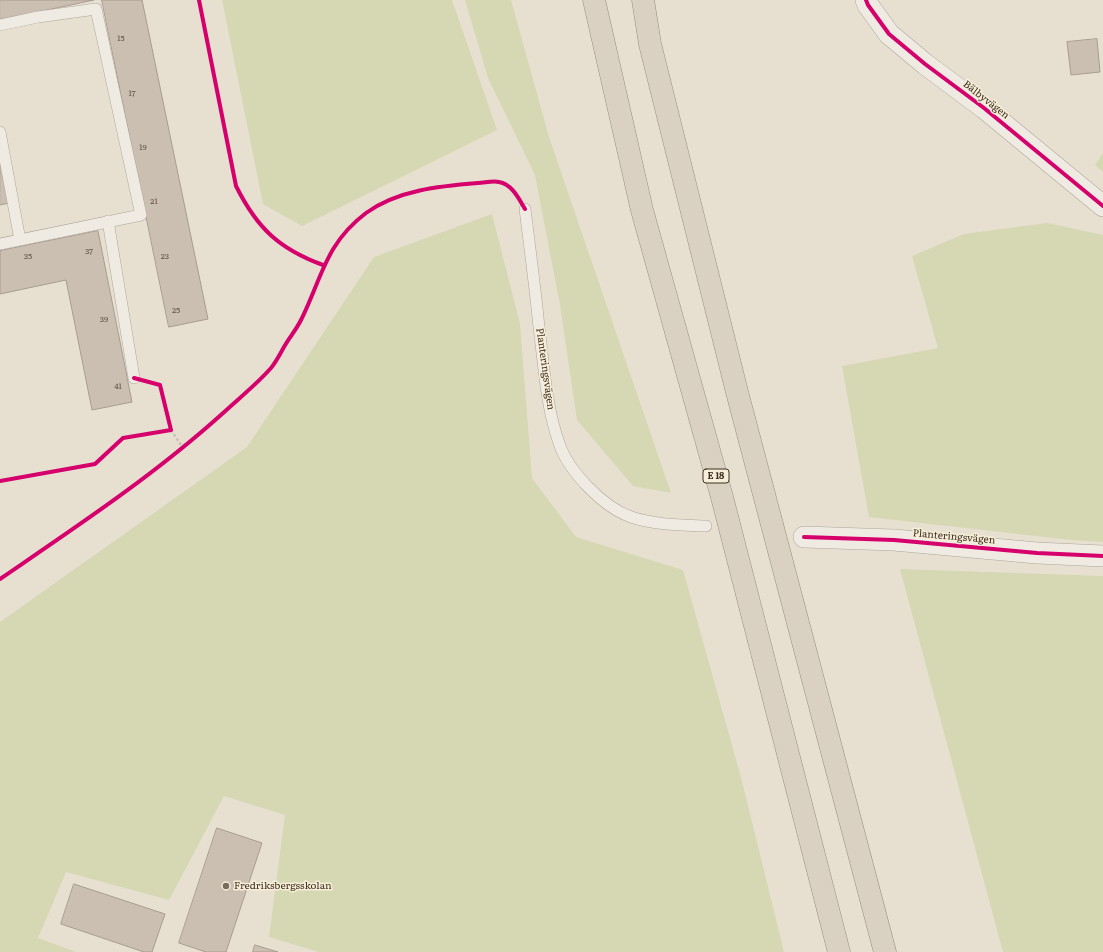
<!DOCTYPE html>
<html>
<head>
<meta charset="utf-8">
<style>
	body { margin:0 }
	canvas { display:block; background:#e7e0d1 }
</style>
</head>
<body>
<canvas width="1103" height="952"></canvas>
<script>
const ctx = document.querySelector('canvas').getContext('2d');
ctx.lineJoin = 'round';
function fill(path, color) { ctx.fillStyle = color; ctx.fill(path, 'evenodd'); }
function stroke(path, color, width, dash) { ctx.strokeStyle = color; ctx.lineWidth = width; ctx.lineCap = dash ? 'butt' : 'round'; ctx.setLineDash(dash || []); ctx.stroke(path); }
function write(font, color, halo, rows, align = 'center') {
  ctx.font = font + ' Literata,serif'; ctx.lineWidth = 3; ctx.setLineDash([]); ctx.textBaseline = 'middle'; ctx.strokeStyle = halo; ctx.fillStyle = color; for (const [text, x, y, turn = 0] of rows) {
    ctx.save(); ctx.translate(x, y); ctx.rotate((+turn || 0) * Math.PI / 180); ctx.textAlign = isNaN(turn) ? turn : align; if (halo) ctx.strokeText(text, 0, 0); ctx.fillText(text, 0, 0); ctx.restore();
  }
}
fill(new Path2D(`
	M222,0h230l45,130 -195,96 -39,-22z
	M465,0h46l38,137 122,356 -38,-7 -56,-66 -17,-115 -25,-130 -47,-97z
	M1103,153v19l-8,-7z
	M492,214l28,110 12,154 44,59 107,33 59,211 42,171h-465l-50,-15 16,-122 -61,-19 -55,104 -103,-28 -28,66 38,14h-76v-330l247,-175 127,-190z
	M1047,223l56,12v307l-32,-2 -202,-23 -27,-151 96,-18 -26,-92 52,-22z
	M900,569l203,7v376h-100z`), '#d6d7b3');
const building = new Path2D(`
	M0,0h94l-94,20z
	M102,0h40l66,319 -39,8z
	M1097,39l3,33 -29,3 -4,-33z
	M0,161l9,42 -9,2z
	M98,231l34,171 -40,8 -26,-130 -66,14v-43z
	M217,828l45,15 -36,109h-20l-27,-9z
	M74,884l91,30 -13,38h-8l-83,-28z
	M255,945l23,7h-25z`);
fill(building, '#cbbfb2');
stroke(building, '#a89c90', 1);
const lane = new Path2D(`
	M0,25l38,-8 58,-8 45,206 -141,29
	M0,132l20,108
	M525,209c5,39 10,78 14,118 5,39 7,79 20,116 9,28 44,64 72,74 24,8 50,8 75,9
	M108,221l26,157`);
const street = new Path2D(`
	M866,0l2,5 21,29 36,30 59,44 119,98
	M804,537l90,3 143,13 66,3`);
const highway = new Path2D(`
	M594,0l48,210 80,287 117,455
	M643,0l7,44 87,348 148,560`);
stroke(lane, '#ada599', 12);
stroke(street, '#ada599', 22);
stroke(highway, '#928b80', 23);
stroke(new Path2D(`
	M171,430l12,18`), '#c8c2b9', 2.5, [3, 2]);
stroke(lane, '#efebe3', 11);
stroke(street, '#efebe3', 21);
stroke(highway, '#dad1c2', 22);
stroke(new Path2D(`
	M199,0l37,186c21,42 43,63 87,79
	M866,0l2,5 21,29 36,30 59,44 119,98
	M0,481l95,-17 28,-26 48,-8 -11,-45 -26,-7
	M804,537l90,3 143,13 66,3
	M0,579c76,-52 153,-103 222,-165 16,-15 34,-29 49,-46 5,-6 9,-14 13,-21 5,-9 12,-17 17,-27 21,-42 24,-76 65,-107 32,-23 74,-27 112,-30 6,0 15,-3 21,-1 13,2 20,17 26,27`), '#d6006c', 4);
for (const [x, y, r, color] of [
	[226,886,4,"#786c5e"]
]) { const dot = new Path2D(); dot.arc(x, y, r, 0, 2 * Math.PI); ctx.fillStyle = color; ctx.fill(dot); stroke(dot, '#f7eed8', 1.5); }
write('8px', '#605244', null, [
	["15",121,39],
	["17",132,94],
	["19",143,148],
	["21",154,202],
	["37",89,252],
	["35",28,257],
	["23",165,257],
	["25",176,311],
	["39",104,320],
	["41",118,387]
]);
for (const [x, y, w] of [
	[716,476,26]
]) { const box = new Path2D(); box.roundRect(x - w / 2, y - 7, w, 14, 3); ctx.fillStyle = '#f7eed8'; ctx.fill(box); stroke(box, '#3d2e20', 1); }
write('bold 9px', '#3d2e20', null, [
	["E 18",716,476]
]);
write('10px', '#3d2e20', '#f7eed8', [
	["Bälbyvägen",986,100,38],
	["Planteringsvägen",545,369,82],
	["Planteringsvägen",954,537,5]
]);
write('10px', '#3d2e20', '#f7eed8', [
	["Fredriksbergsskolan",234,886]
], 'left');
</script>
</body>
</html>
